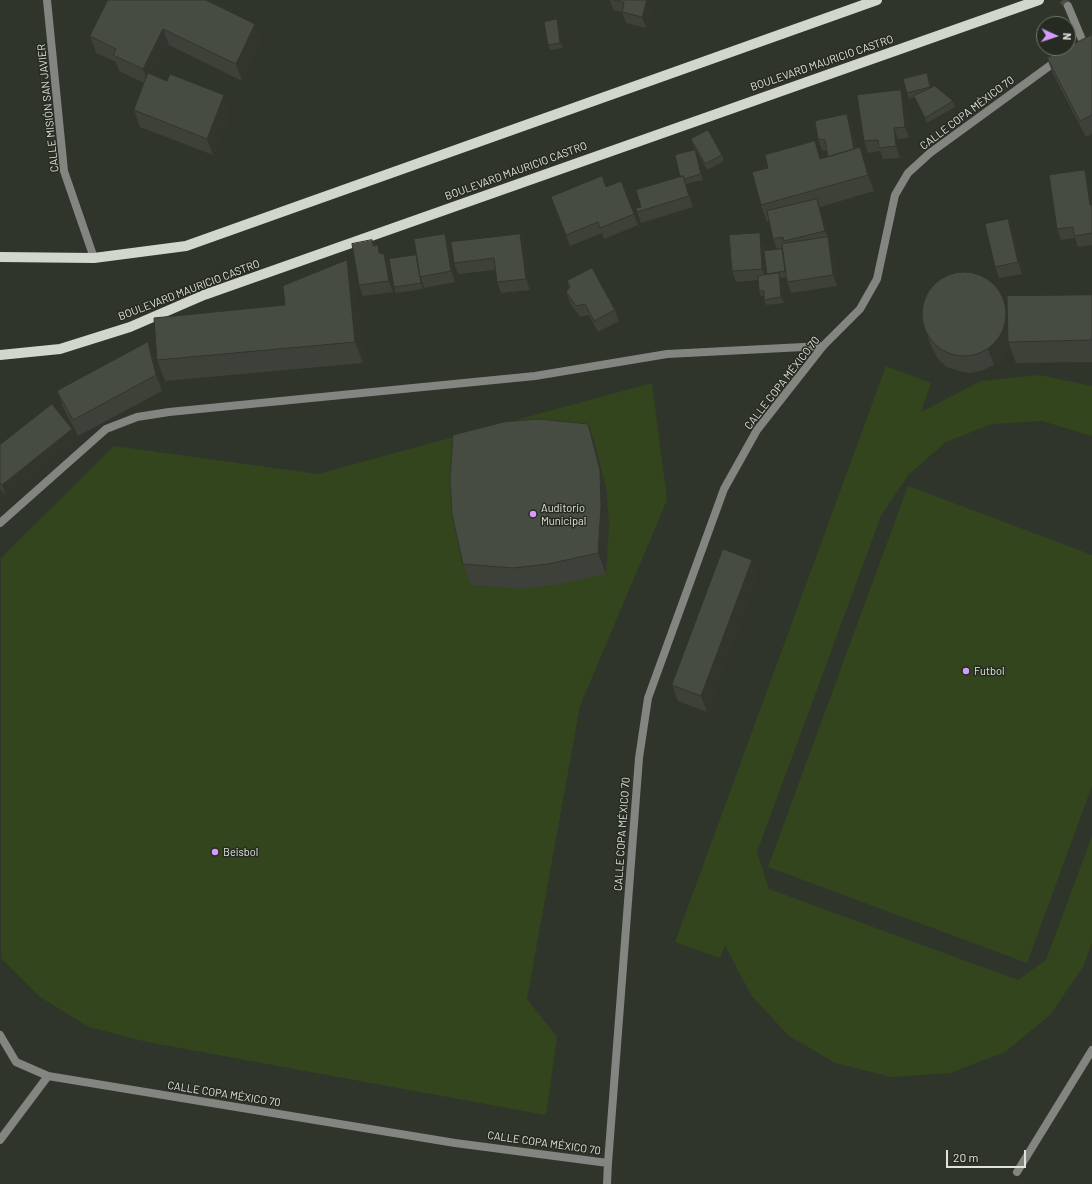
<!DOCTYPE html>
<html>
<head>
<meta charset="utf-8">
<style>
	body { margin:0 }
	#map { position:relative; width:1092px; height:1184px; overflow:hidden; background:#30352b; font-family:Barlow,sans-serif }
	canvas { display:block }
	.north { position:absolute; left:1036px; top:16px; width:40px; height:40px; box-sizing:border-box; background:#262b21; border:1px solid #70756c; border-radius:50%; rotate:93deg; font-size:11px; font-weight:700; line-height:16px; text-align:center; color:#e0e3dd }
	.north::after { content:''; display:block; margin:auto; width:14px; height:18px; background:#d39cfc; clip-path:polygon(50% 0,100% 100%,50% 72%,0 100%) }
	.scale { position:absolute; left:946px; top:1150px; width:80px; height:18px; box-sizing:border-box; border:2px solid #e0e3dd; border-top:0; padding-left:5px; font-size:12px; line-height:14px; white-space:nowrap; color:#e0e3dd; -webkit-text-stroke:3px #262b21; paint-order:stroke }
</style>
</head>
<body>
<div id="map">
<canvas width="1092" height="1184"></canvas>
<div class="north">N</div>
<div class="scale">20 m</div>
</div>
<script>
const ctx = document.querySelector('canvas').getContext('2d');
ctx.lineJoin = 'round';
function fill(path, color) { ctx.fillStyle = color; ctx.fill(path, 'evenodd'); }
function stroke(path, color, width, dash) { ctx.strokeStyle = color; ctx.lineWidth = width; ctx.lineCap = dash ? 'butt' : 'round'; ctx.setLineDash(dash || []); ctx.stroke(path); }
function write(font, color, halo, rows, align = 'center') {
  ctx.font = font + ' Barlow,sans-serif'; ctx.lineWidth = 3; ctx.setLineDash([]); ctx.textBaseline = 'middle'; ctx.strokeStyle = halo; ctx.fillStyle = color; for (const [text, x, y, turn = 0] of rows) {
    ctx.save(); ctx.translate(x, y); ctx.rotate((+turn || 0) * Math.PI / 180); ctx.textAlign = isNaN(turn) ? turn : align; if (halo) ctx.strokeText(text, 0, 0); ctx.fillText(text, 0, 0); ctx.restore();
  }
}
fill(new Path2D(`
	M886,366l45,17 -10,29 60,-31 59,-6 52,11v50l-50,-15 -50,3 -46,18 -38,33 -27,41 -124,336 12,37 249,91 28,-20 46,-124v107l-9,24 -33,48 -45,37 -55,21 -58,4 -57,-14 -47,-28 -37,-40 -26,-50 -5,13 -45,-16z
	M652,383l15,117 -87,206 -53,293 30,38 -11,78 -399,-73 -58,-15 -49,-30 -39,-39v-400l113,-112 204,28z
	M908,486l184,69v231l-65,177 -259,-96z`), '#32451d');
stroke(new Path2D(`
	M1063,0l5,6`), '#4a4f46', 8, [8, 4]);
stroke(new Path2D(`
	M47,0l17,171 30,87
	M1068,6l15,36
	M0,523l106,-94 31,-12 32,-5 366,-36 132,-22 156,-8
	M0,1035l16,27 32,14 407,67 153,20 31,-405 9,-60 76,-209 33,-59 66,-84 37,-37 17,-30 18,-84 13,-22 22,-20 129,-94
	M0,1140l48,-64
	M1017,1172l75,-122
	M607,1184l1,-21`), '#828580', 8);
stroke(new Path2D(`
	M0,257l94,1 92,-12 691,-246
	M0,355l60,-6 70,-22 74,-32 835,-295`), '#d1d7cc', 10);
fill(new Path2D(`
	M108,0l147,24 6,16 -19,41 -73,-36 -15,30 76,37 -17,43 -73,-28 -6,-17 10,-27 -25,-12 -3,-9 -20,-9 -6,-17z
	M610,0h44l-8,28 -20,-5 -4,-11 -9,-2z
	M557,19l2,6 4,23 -13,2 -2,-5z
	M1092,35v99l-6,3 -33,-63 -6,-16z
	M929,79l2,9 22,13 2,6 -28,16 -12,-26 -6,2 -2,-6z
	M901,90l4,11 4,37 -11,1 2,19 -17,1 -3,-8 -12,2 -4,-12z
	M851,125l5,24 4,-2 6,17 8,27 -54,16 8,30 4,11 5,38 -46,7 -4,-11 -1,-5 -5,1 3,25 -18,2 -2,-5v-4h-3l-2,-6v-10l-23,2 -4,-11 32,-27 1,7 12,-1 -4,-11 -4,-18 -2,1 -6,-17 61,-47 6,-1 -1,-6 -5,-1 -4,-11zM765,258l3,17h-2z
	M691,139l31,16 2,6 -17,9 -14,-25z
	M695,150l2,6 6,24 -17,4 7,23 -52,16 -4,-11 4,-5 39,-30z
	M1085,170l4,11 3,21v43l-14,2 -3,-9 -14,2 -4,-11z
	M606,187l28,27 4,11 -34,14 -2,-6 -32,13 -19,-49z
	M1008,219l4,11 10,44 -23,4 -4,-11z
	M520,234l4,11 6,45 -29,3 -4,-11 -2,-12 -37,4 -4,-11z
	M372,240l2,6 7,7 3,1 4,11 5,27 -30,4 -4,-11z
	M449,245l6,37 -31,6 -3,-10 2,11 -27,4 -2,-6z
	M347,260l8,21 8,82 -198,18 -8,-21 128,-55z
	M567,281l48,29 4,11 -21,11 -9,-17 -9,2 -10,-14 -4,-11 3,-4z
	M1092,295v67l-76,1 -7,-19 -6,13 -9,8 -11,5 -12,3 -12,-2 -12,-4 -9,-8 -6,-11 -6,-16 81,-20z
	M148,342l6,16 8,33 -84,45 -15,-29 -6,-16z
	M76,440l-70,56 -6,-7v-44z
	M595,445l12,46 2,36 -3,47 -50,11 -35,4 -50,-4 -8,-21z
	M752,560l6,16 -51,136 -29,-11 -6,-16z`), '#3d4139');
fill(new Path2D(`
	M647,0h7l-8,28 -4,-11z
	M557,19l2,6 4,23 -3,-5z
	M255,24l6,16 -19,41 -6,-17z
	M163,29l6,16 -20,41 -6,-17z
	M901,90l4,11 4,37 -4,-11z
	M224,95l6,17 -17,43 -6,-16z
	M847,114l4,11 8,41 -4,-11z
	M894,128l4,11 2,19 -4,-12z
	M815,141l6,17 5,17 -6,-16z
	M860,147l6,17 8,27 -6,-16z
	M695,150l2,6 6,24 -2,-6z
	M1085,170l4,11 3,21v8l-2,-5z
	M683,176l4,11 6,20 -4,-11z
	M817,199l4,11 7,30v-3l4,11 5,38 -4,-11 -4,-34 -4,-10z
	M1008,219l4,11 10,44 -4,-12z
	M760,233l4,11 3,36 -5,-11z
	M445,234l4,11 6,37 -4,-11z
	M520,234l4,11 6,45 -4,-11z
	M782,249l2,5 3,23 -2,-6z
	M384,254l4,11 5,27 -4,-11z
	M416,255l2,5 5,29 -2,-6z
	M347,260l8,21 8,82 -8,-21z
	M779,273l2,6 3,24 -3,-6z
	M1005,306l6,16 -3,20 1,2 -6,13 -9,8 -6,-16z
	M148,342l6,16 8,33 -6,-16z
	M588,424l7,21 12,46 2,36 -3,47 -8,-21z
	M72,429l4,11 -70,56 -4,-11z
	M752,560l6,16 -51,136 -6,-16z`), '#32352e');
const building = new Path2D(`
	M108,0h98l49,24 -19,40 -73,-35 -20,40 -30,-14 3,-6 -26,-13z
	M614,0h33l-5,17 -20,-5 2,-9z
	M557,19l3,24 -12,2 -4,-23z
	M1092,35v80l-12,6 -33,-63 19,-10h2v-1z
	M148,73l19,8 3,-7 54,21 -17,44 -73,-29z
	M927,73l3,14 -23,6 -4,-14z
	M935,86l18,15 -28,17 -11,-22z
	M901,90l4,37 -11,1 2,18 -17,2 -1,-8 -14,1 -7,-46z
	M847,114l7,35 -26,8 -3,-17 -7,-1 -3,-18z
	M708,130l14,25 -17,9 -14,-25z
	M815,141l5,18 40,-12 8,28 -107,30 -9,-33 16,-4 -3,-13z
	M695,150l6,24 -17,5 -1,-3 -3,1 -5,-22z
	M1085,170l5,35h2v28l-18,3 -1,-9 -16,2 -8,-54z
	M602,176l4,11 15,-6 13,33 -34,14 -2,-6 -32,13 -15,-38z
	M683,176l6,20 -52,16 -1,-4 5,-1 -5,-17z
	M817,199l8,32 -41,10 -1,-4 -10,2 -6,-28z
	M1008,219l10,43 -23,5 -10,-43z
	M760,233l2,36 -30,2 -3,-36z
	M445,234l6,37 -31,6 -6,-38z
	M520,234l6,45 -29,3 -3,-24 -40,5 -3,-21z
	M828,237l5,38 -46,7 -5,-38z
	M372,240l1,6 5,-1 1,8 5,1 5,27 -30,4 -7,-41z
	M782,249l3,22 -18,3 -3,-23z
	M416,255l5,28 -27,4 -5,-28z
	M347,260l8,82 -198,18 -3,-42 131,-13 -2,-19z
	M592,268l23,42 -21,11 -9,-17 -9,2 -10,-14 4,-5 -3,-6z
	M922 314a42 42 0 1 1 84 0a42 42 0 1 1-84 0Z
	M779,273l2,24 -17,3v-9l-5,-1 -1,-14z
	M1092,295v45l-84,2 -1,-46z
	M148,342l8,33 -83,45 -16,-29z
	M52,404l20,25 -70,56 -2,-2v-38z
	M539,419l49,5 12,46 1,36 -3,47 -50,11 -35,4 -50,-4 -11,-50 -2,-34 3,-45 51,-13z
	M723,549l29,11 -51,136 -29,-11z`);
fill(building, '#474c42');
stroke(building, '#32352e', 1);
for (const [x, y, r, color] of [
	[533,514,4,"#d39cfc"],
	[966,671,4,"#d39cfc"],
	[215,852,4,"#d39cfc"]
]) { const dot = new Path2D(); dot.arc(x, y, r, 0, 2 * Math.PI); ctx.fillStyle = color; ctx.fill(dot); stroke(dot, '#262b21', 1.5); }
write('11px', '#e0e3dd', '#262b21', [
	["BOULEVARD MAURICIO CASTRO",822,63,-19],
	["CALLE MISIÓN SAN JAVIER",48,108,-96],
	["CALLE COPA MÉXICO 70",967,113,-37],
	["BOULEVARD MAURICIO CASTRO",516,171,-20],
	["BOULEVARD MAURICIO CASTRO",189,290,-21],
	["CALLE COPA MÉXICO 70",782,383,-52],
	["CALLE COPA MÉXICO 70",622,834,-86],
	["CALLE COPA MÉXICO 70",224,1094,9],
	["CALLE COPA MÉXICO 70",544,1143,8]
]);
write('11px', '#e0e3dd', '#262b21', [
	["Auditorio",541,508],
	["Municipal",541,521],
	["Futbol",974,671],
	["Beisbol",223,852]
], 'left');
</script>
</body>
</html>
